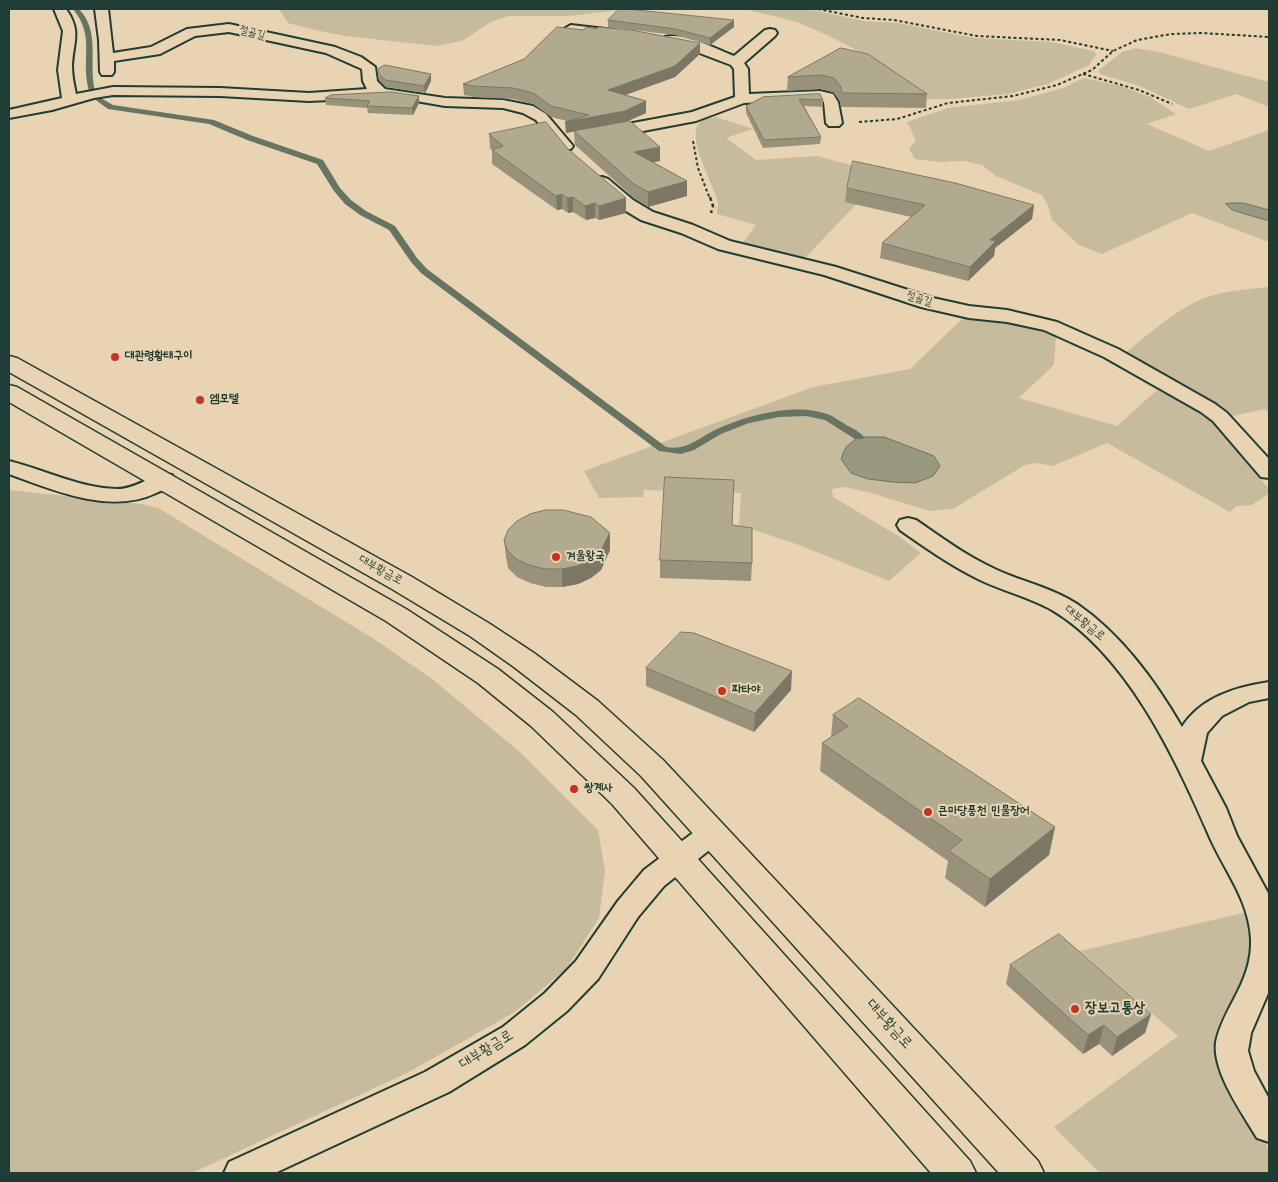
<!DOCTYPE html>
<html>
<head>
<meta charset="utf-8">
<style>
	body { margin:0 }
	#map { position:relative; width:1278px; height:1182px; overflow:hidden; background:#e8d4b2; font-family:Kalam,sans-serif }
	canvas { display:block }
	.frame { position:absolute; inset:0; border:10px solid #1f3d34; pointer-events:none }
</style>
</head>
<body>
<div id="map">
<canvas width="1278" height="1182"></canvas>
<div class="frame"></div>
</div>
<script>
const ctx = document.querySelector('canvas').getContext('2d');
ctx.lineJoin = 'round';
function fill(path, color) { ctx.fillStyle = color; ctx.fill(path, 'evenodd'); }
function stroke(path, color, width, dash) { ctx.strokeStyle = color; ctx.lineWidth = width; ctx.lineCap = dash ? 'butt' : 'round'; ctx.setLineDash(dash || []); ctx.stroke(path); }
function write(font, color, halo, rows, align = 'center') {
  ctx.font = font + ' Kalam,"Poor Story",sans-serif'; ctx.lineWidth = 4; ctx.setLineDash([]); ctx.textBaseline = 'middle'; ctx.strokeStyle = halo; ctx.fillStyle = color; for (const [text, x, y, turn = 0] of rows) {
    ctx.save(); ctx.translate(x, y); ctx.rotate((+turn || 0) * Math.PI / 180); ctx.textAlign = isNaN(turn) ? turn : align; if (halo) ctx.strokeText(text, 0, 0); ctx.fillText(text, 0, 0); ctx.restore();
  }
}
fill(new Path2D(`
	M279,9h347l-57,7h-61l-17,6 -29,19 -25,5 -92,-10 -30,-6 -27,-7z
	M745,9h62l57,12 34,2 76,15 77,4 43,9 2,4 -7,10 -41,19 -40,10 -58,5h-25l-67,-48 -31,-16 -30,-13z
	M1135,48l24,4 110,30v25l-33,-13 -47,15 -49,-23 -40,-12 -1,-4 23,-18z
	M1084,78l37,8 29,11 26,17 -29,10 62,27 60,-21v80l-26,-7 -11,7 37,11v21l-77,-29 -90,41 -23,-9 -27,-25 -4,-14 -6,-11 -46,-19 -14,-11 -18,-4 -23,1 -26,-3 -6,-10 7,-9 -9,-18 41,-14 71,-8 44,-12z
	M716,117l37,12 -27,9 30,22 61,-4 68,18 -82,86 -63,-14 16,-21 -39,-11c0,-3 1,-8 1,-11 -2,-15 -35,-68 -17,-82 3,-2 11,-3 15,-4z
	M1269,287v125l-4,-3 -37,8 -18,-14 -85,-50c23,-18 46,-39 72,-52 22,-10 49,-12 72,-14z
	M964,317l73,10 19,8 -2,30 -35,33 98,28 40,-36 51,25 61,74v4l-17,12 -15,1 -7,6 -123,-69 -54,23 -16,-3 -12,2 -72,44 -24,2 -61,-19 -24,-5 -12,2 1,8 67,40 21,16 -32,28 -90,-36 -60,-20 2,-32 -97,-3 -1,7 -44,1 -15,-27 229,-84 97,-18zM859,437l53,12 22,7 -41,26 -25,-3 -17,-6z
	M9,490l132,14 17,4 213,129 60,41 90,75 77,77 7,41 -6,47 -32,50 -52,44 -108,61 -215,100h-183z
	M1247,912l7,22 -16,161 31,55v23h-169l-46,-46 124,-91 -98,-85z`), '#c7bb9d');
const water = new Path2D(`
	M1230,203h13l26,7v11l-37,-11 -6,-6z
	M859,437h25l50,19 6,10 -7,10 -18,7 -22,-1 -25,-3 -17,-6 -10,-14 5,-12z`);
fill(water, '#999980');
stroke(water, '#687462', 1);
fill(new Path2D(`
	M73,9h6c22,23 9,54 16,82l-3,2 -3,-2c-9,-32 7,-54 -16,-82z
	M93,96h4l16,9 101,15 39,16 70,24 17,28 11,12 15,11 29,15 22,32 10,11 239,178c21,4 32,-9 49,-17 33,-15 82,-29 117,-14 5,3 11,7 16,10 6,3 12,6 16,11l-1,2h-8l-30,-19 -19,-4 -27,1 -30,6 -28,11 -27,16 -13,4 -22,-3 -238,-178 -10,-11 -22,-32 -29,-15 -15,-11 -11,-13 -17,-27 -70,-24 -38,-16 -101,-15 -15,-11z`), '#687462');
const lane = new Path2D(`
	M54,9h12c16,23 7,33 6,57 0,10 2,19 4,28l37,-7 107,1 89,5 58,-4 -4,-8 -1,-12 -36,-16 -97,-21 -34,4 -35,18 -46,7v11l-2,3h-10l-2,-3 -1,-32 -4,-31h13l5,44 38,-6 36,-18 42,-5 106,23 26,10 14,10 2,14 8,8 60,9 58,2 30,6 13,8 27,32 -2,3h-12l-23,-29 -13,-7 -20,-5 -58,-2 -52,-9 -84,4 -89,-5 -107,-1 -19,3 -42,12 -43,8v-8l53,-12 -4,-28 5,-39z
	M571,25l43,5 7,4 -7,4 -48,-6 -2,-3z
	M770,29l5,1 2,3 -2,3 -31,27 4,6 1,25 71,-3 13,3 5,8 4,21 -3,3h-10l-3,-3 -2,-21 -4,-3 -76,4 -48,18 -90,17 -5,-2 -3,-3 3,-3 5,-2 86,-16 43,-15 -1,-28 -3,-4 -50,-19 -16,-3 -2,-3 2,-3c21,-5 50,12 69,19l31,-26z
	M602,177l6,2 25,21 20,12 40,13 37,16 106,26 97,31 36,8 38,4 50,12 61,27 97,55 12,9 42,46v19l-8,-1 -48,-56 -12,-9 -97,-55 -60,-27 -37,-8 -38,-4 -48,-11 -97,-32 -106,-26 -37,-16 -40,-13 -20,-12 -27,-26 2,-3z
	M9,461c36,9 70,27 108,28 22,0 37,-18 55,-14l3,5c-5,7 -12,10 -19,13 -46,22 -103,-3 -147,-19z
	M908,518l8,2c26,18 52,37 81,50 26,12 56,18 80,34 45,31 78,77 105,123 19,-30 54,-40 87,-45v16l-20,4 -27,14 -15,17 -6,28 25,47 11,28 32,59v96l-18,42 -3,18 6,20 15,28v43l-12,-4c-14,-24 -45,-66 -41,-96 3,-15 11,-30 18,-43 10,-19 18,-38 17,-60 -2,-41 -29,-71 -44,-108 -33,-76 -81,-177 -155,-221 -23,-13 -49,-19 -72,-30 -29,-14 -54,-32 -80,-50l-3,-5 3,-5z
	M712,823l10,3 4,7 -4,7 -58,46 -26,31 -40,62 -31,32 -42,34 -76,47 -174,81h-51l5,-11 196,-90 78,-45 42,-34 31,-32 42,-60 26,-31 58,-44z`);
const secondary = new Path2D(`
	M9,356l8,2 395,219 78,47 44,29 64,48 65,59 375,401 6,12h-45l-358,-397 -65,-61 -62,-48 -44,-31 -78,-47 -383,-217z
	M9,385l8,2 389,222 92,60 55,43 81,76 336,373 6,12h-45l-319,-369 -81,-78 -53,-43 -92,-62 -377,-219z`);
stroke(lane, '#1f3d34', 4);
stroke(secondary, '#1f3d34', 3);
stroke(new Path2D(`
	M818,9l45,9 31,2 83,16 83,4 53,11
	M1083,74l56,16 33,14
	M859,122l38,-3 51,-16 65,-7 44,-11 35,-15 21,-19 24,-11 34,-6 31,-1 67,4
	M693,141l5,27 12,31`), '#1f3d34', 2, [3, 2.5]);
stroke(new Path2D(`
	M710,197l3,9 -2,7`), '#1f3d34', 2.5, [4, 3]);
fill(lane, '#e8d4b2');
fill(secondary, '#e8d4b2');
fill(new Path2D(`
	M608,20l126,7 -24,18 -35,-10 -67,-8z
	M700,43v11l-25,23 -50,18 21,6v12l-20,9 34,39 -7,1 34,19v15l-39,11 -14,-9 -59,-53 -1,-14 -8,2 1,-12 -16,-4 -18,-13 -20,-5 -39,-2 -10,-2 -1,-11z
	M841,48l86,46 -1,14 -85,-1 -1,-6 -7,-9 -13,-3 -33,2 1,-14z
	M378,69l53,12 -6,12 -39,-6 -7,-7z
	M763,97l60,3v7l-19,-1 17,31 -1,7 -57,4 -17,-35v-7z
	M325,98l94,5 -6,12 -45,-2 -1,-5 -41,-3z
	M489,134l79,15 58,64 -27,7 -4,-2 -9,2 -13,-8 -5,1 -6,-4 -5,1 -65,-46v-14l-2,-2z
	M847,188l187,17 -2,14 -37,29 -1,8 -26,25 -88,-23 2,-15 29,-26 -66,-15z
	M732,525l20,38 -1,18 -91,-3v-18z
	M504,540l106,10 -9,20 -10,8 -13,6 -16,3h-16l-16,-4 -13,-6 -9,-9 -2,-11z
	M646,668l145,22 -37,42 -108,-46z
	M833,715l222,112 -6,28 -64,52 -40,-29 3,-17 -128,-90 2,-28 9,-6z
	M1010,965l141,49 -6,19 -33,23 -13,-12 -16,10 -77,-70z`), '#98927b');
fill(new Path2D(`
	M734,20v7l-24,18v-7z
	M700,43v11l-25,23 -66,24 -1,-11z
	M431,74v7l-6,12 -1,-7z
	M419,96v7l-6,12 -1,-7z
	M646,101v12l-21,9 -59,11 -1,-11z
	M660,147v14l-26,5v-14z
	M687,181v15l-39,11v-15z
	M562,194v15l-5,1 -1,-14z
	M573,197v15l-5,1 -1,-15z
	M626,198v15l-27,7v-14z
	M595,203v15l-9,2 -1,-14z
	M1034,205l-2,14 -37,29 -1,8 -26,25 2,-14 20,-27z
	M610,533v17l-9,20 -10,8 -13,6 -16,3v-18z
	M792,671l-1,19 -37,42 1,-19z
	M1055,827l-6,28 -64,52 5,-28z
	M1151,1014l-6,19 -33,23 5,-19z
	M1104,1025l-5,19 -16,10 5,-19z`), '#7c7764');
const building = new Path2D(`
	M619,9h8l107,11 -24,18 -35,-9 -67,-9z
	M557,27l26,3 4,-3 9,2 2,-2 33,3 69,13 -25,23 -67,24 38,11 -21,10 -60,11 24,-7 -38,-9 -18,-13 -20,-5 -40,-2 -10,-2 61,-25z
	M841,48l27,6 59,40 -85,-1 -1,-6 -7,-9 -13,-3 -33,2z
	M385,65l46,9 -7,12 -39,-6 -7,-7v-4z
	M392,92l27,4 -7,12 -45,-2 3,-5 -45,-3 6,-3z
	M820,94l3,6 -24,-1 22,38 -57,3 -18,-34 17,-9z
	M630,121l30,26 -26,5 53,29 -39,11 -14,-8 -60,-53z
	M546,122l22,27 58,49 -27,8 -4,-3 -10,3 -12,-9 -6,1 -5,-4 -6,2 -64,-46 11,-4 -14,-12z
	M853,161l102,22 79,22 -44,35 6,1 -26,26 -88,-24 43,-38 -78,-17z
	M665,477l69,3 -2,45 20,3v35l-92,-3z
	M546,510h17l28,7 19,16 -10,19 -10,8 -13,6 -15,3h-17l-16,-4 -13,-6 -9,-9 -3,-10 4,-10 9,-9 13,-7z
	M681,632l13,1 98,38 -37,42 -109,-45z
	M859,698l196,129 -65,52 -41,-28 13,-11 -140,-97 26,-17 -15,-11z
	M1059,934l92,80 -34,23 -13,-12 -16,10 -78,-70z`);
fill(building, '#b1aa8f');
stroke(building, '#7c7764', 1);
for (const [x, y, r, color] of [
	[115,357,5,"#c8321e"],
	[200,400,5,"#c8321e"],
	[556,557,5,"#c8321e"],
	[722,691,5,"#c8321e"],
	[574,789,5,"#c8321e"],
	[928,812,5,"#c8321e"],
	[1075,1009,5,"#c8321e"]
]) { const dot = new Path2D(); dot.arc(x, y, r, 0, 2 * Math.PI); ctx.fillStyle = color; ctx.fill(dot); stroke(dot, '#e8d4b2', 2); }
write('11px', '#1f3d34', '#e8d4b2', [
	["절골길",252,34,14],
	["절골길",919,300,16]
]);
write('bold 12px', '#1f3d34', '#e8d4b2', [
	["대관령황태구이",125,357],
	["엠모텔",210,400],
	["겨울왕국",566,557],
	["파타야",732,691],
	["쌍계사",584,789],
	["큰마당풍천 민물장어",938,812]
], 'left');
write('12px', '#1f3d34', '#e8d4b2', [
	["대부황금로",380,571,29],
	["대부황금로",1084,624,39]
]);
write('bold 15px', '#1f3d34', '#e8d4b2', [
	["장보고통상",1085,1009]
], 'left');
write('15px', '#1f3d34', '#e8d4b2', [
	["대부황금로",888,1025,48],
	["대부황금로",487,1051,-32]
]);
</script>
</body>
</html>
